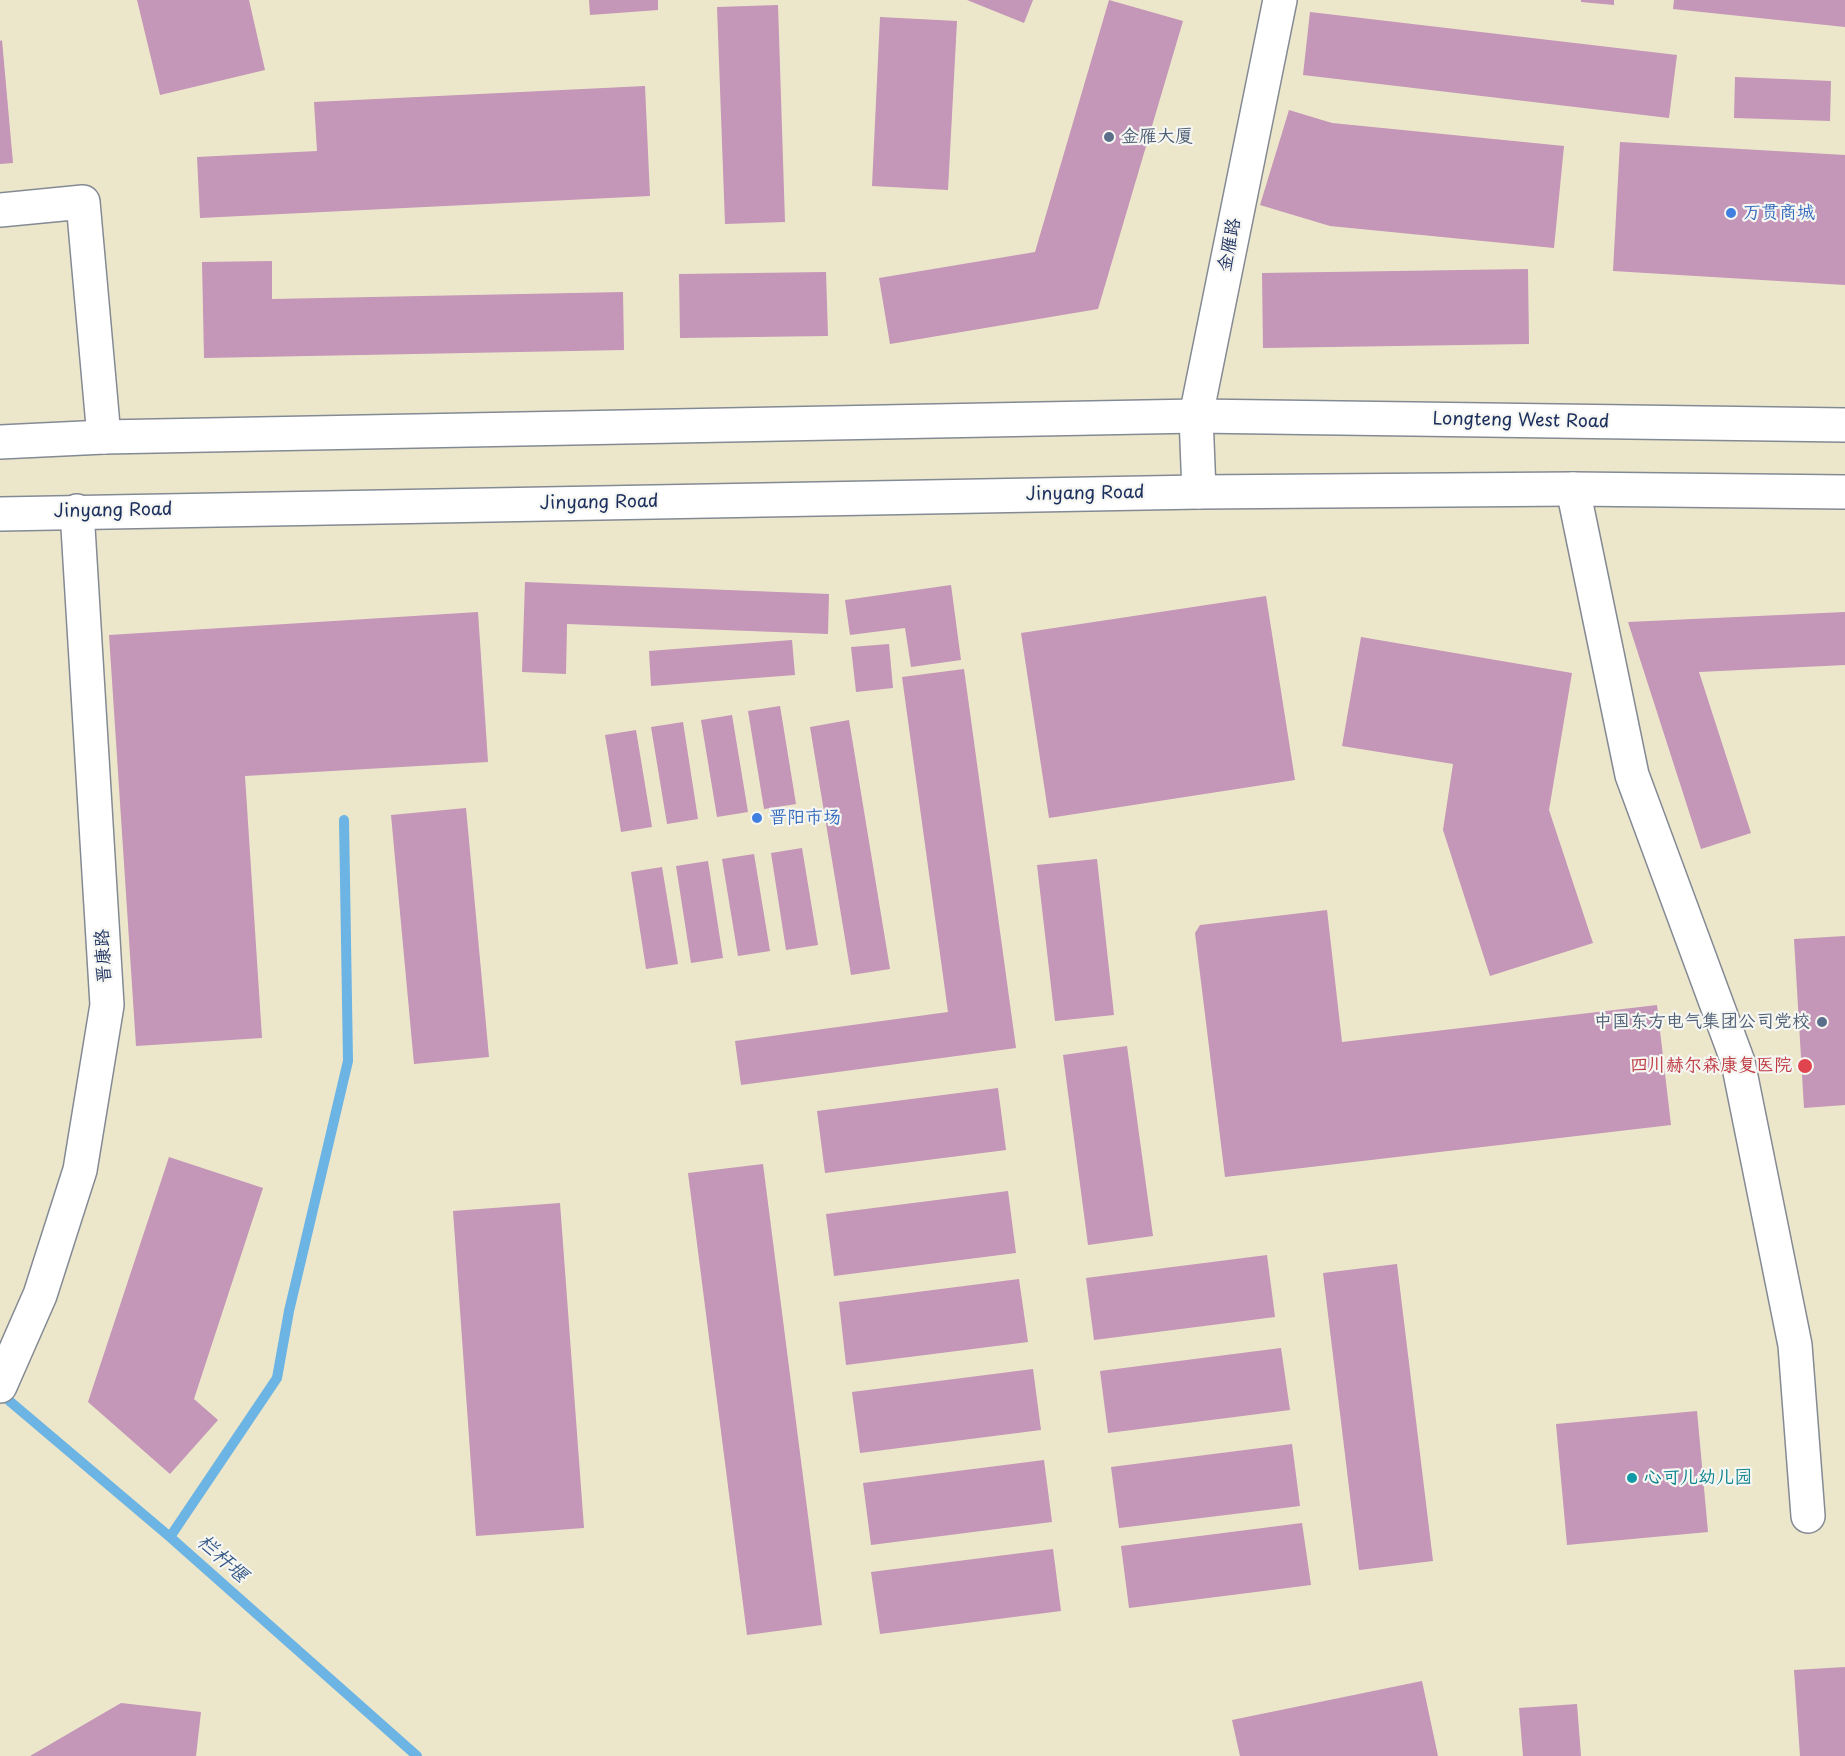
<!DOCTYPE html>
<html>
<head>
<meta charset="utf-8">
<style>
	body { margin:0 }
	canvas { display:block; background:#ece6ca }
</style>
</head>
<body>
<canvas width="1845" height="1756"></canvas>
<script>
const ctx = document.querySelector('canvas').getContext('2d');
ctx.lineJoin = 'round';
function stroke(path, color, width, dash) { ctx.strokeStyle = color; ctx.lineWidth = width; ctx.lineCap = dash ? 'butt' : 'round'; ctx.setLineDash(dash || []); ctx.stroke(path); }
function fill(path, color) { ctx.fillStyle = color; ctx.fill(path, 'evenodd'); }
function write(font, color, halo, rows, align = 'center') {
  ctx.font = font + ' "Playpen Sans","LXGW WenKai TC",sans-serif'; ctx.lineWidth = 4.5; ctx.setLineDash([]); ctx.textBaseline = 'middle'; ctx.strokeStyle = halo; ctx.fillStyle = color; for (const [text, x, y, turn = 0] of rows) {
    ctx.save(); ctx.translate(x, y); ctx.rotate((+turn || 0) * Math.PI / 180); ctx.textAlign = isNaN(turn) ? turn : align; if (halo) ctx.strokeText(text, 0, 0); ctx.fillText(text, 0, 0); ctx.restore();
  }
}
stroke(new Path2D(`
	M0,1393l170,144 247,219
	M170,1537l107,-159 12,-67 59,-250 -4,-241`), '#6cb4e4', 10);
fill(new Path2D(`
	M137,0h112l16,70 -105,25z
	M589,0h69v10l-68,5z
	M967,0h66l-9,23z
	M1109,0l74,21 -85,288 -208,35 -11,-66 156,-26z
	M1581,0h33v5l-33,-3z
	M1674,0h171v27l-172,-18z
	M778,5l7,217 -60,2 -8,-217z
	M1310,12l367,43 -8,63 -366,-43z
	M880,17l77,4 -9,169 -76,-4z
	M2,40l11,123 -13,1v-123z
	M1735,77l96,4 -1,40 -96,-3z
	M645,86l5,110 -450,22 -3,-61 120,-6 -3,-49z
	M1289,110l43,13 232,23 -10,102 -224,-22 -70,-21z
	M1620,142l225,13v130l-232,-14z
	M272,261v38l351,-7 1,58 -420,8 -2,-96z
	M1528,269l1,75 -266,4 -1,-75z
	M826,272l2,64 -148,2 -1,-64z
	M525,582l304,12 -1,40 -261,-10 -1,50 -44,-2z
	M951,585l10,75 -50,7 -6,-39 -55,7 -5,-35z
	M1266,596l29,184 -246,38 -28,-185z
	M478,612l10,150 -243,14 17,262 -126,8 -27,-411z
	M1845,612v53l-146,7 52,161 -50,16 -73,-227z
	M1361,637l211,36 -23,137 44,133 -103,33 -47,-146 10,-66 -111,-18z
	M792,640l3,35 -144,11 -2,-35z
	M889,644l4,44 -37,4 -5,-45z
	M964,669l52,379 -275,37 -6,-44 213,-29 -46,-335z
	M780,706l16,98 -32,5 -16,-98z
	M732,715l16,97 -31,5 -16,-97z
	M849,720l41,249 -39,6 -41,-248z
	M683,722l15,97 -31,5 -16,-97z
	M636,730l16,97 -31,5 -16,-97z
	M466,808l23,249 -75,7 -23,-249z
	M802,848l16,97 -32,5 -15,-97z
	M754,854l16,97 -32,5 -16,-97z
	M1097,859l17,156 -59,6 -18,-156z
	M708,861l15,97 -32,5 -15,-97z
	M662,867l16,97 -32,5 -15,-97z
	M1327,910l15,132 315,-37 14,120 -446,52 -30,-244 5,-8z
	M1845,936v169l-41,3 -10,-169z
	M1127,1046l26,190 -65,9 -25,-190z
	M998,1088l8,62 -181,23 -8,-62z
	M169,1157l94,31 -69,211 24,21 -48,54 -82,-72z
	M763,1164l59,461 -75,10 -59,-462z
	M1008,1191l8,62 -182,23 -8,-62z
	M560,1203l24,325 -108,8 -23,-325z
	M1267,1255l8,62 -181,23 -8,-62z
	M1397,1264l36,297 -74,9 -36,-297z
	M1019,1279l9,63 -182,23 -7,-63z
	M1281,1348l9,62 -182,23 -8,-62z
	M1033,1369l8,61 -181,23 -8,-61z
	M1697,1411l11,121 -141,13 -11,-121z
	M1292,1444l8,62 -181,22 -8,-61z
	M1044,1460l8,62 -181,23 -8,-62z
	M1302,1523l9,62 -182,23 -8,-62z
	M1053,1549l8,62 -181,23 -9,-62z
	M1845,1667v89h-45l-6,-86z
	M1422,1681l16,75h-198l-8,-36z
	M121,1703l80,9 -5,44h-166z
	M1577,1704l4,52h-58l-4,-48z`), '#c496b7');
const minor = new Path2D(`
	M0,210l83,-8 21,235
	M1573,489l59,286 106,287 57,283 13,171
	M1199,492l-3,-76 84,-416
	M0,1386l40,-91 40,-125 27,-165 -30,-494`);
const major = new Path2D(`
	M0,442l104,-5 1092,-21 649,9
	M0,514l1199,-22 374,-3 272,3`);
stroke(minor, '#848a94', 36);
stroke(major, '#848a94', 36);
stroke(minor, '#fff', 33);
stroke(major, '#fff', 33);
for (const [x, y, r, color] of [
	[1109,137,6,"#5c6f8a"],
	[1731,213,6,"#3f7fe0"],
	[757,818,6,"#3f7fe0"],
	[1822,1022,6,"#5c6f8a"],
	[1805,1066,8,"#e0444e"],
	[1632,1478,6,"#0f9aa8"]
]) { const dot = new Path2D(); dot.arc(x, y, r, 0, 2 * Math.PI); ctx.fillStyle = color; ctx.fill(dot); stroke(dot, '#f6f6f2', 2); }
write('18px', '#4e5e75', '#f6f6f2', [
	["金雁大厦",1121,137],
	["中国东方电气集团公司党校",1810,1022,"right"]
], 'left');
write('18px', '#366cbe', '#f6f6f2', [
	["万贯商城",1743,213],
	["晋阳市场",769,818]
], 'left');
write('18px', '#1b2f5e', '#f6f6f2', [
	["金雁路",1230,245,-79],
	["Longteng West Road",1521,421,1],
	["Jinyang Road",1085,494,-1],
	["Jinyang Road",599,503,-1],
	["Jinyang Road",113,511,-1],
	["晋康路",104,956,-93]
]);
write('18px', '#be3a42', '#f6f6f2', [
	["四川赫尔森康复医院",1792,1066]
], 'right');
write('18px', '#0d838f', '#f6f6f2', [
	["心可儿幼儿园",1644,1478]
], 'left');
write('italic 20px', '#335786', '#f6f6f2', [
	["栏杆堰",222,1559,42]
]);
</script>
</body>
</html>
